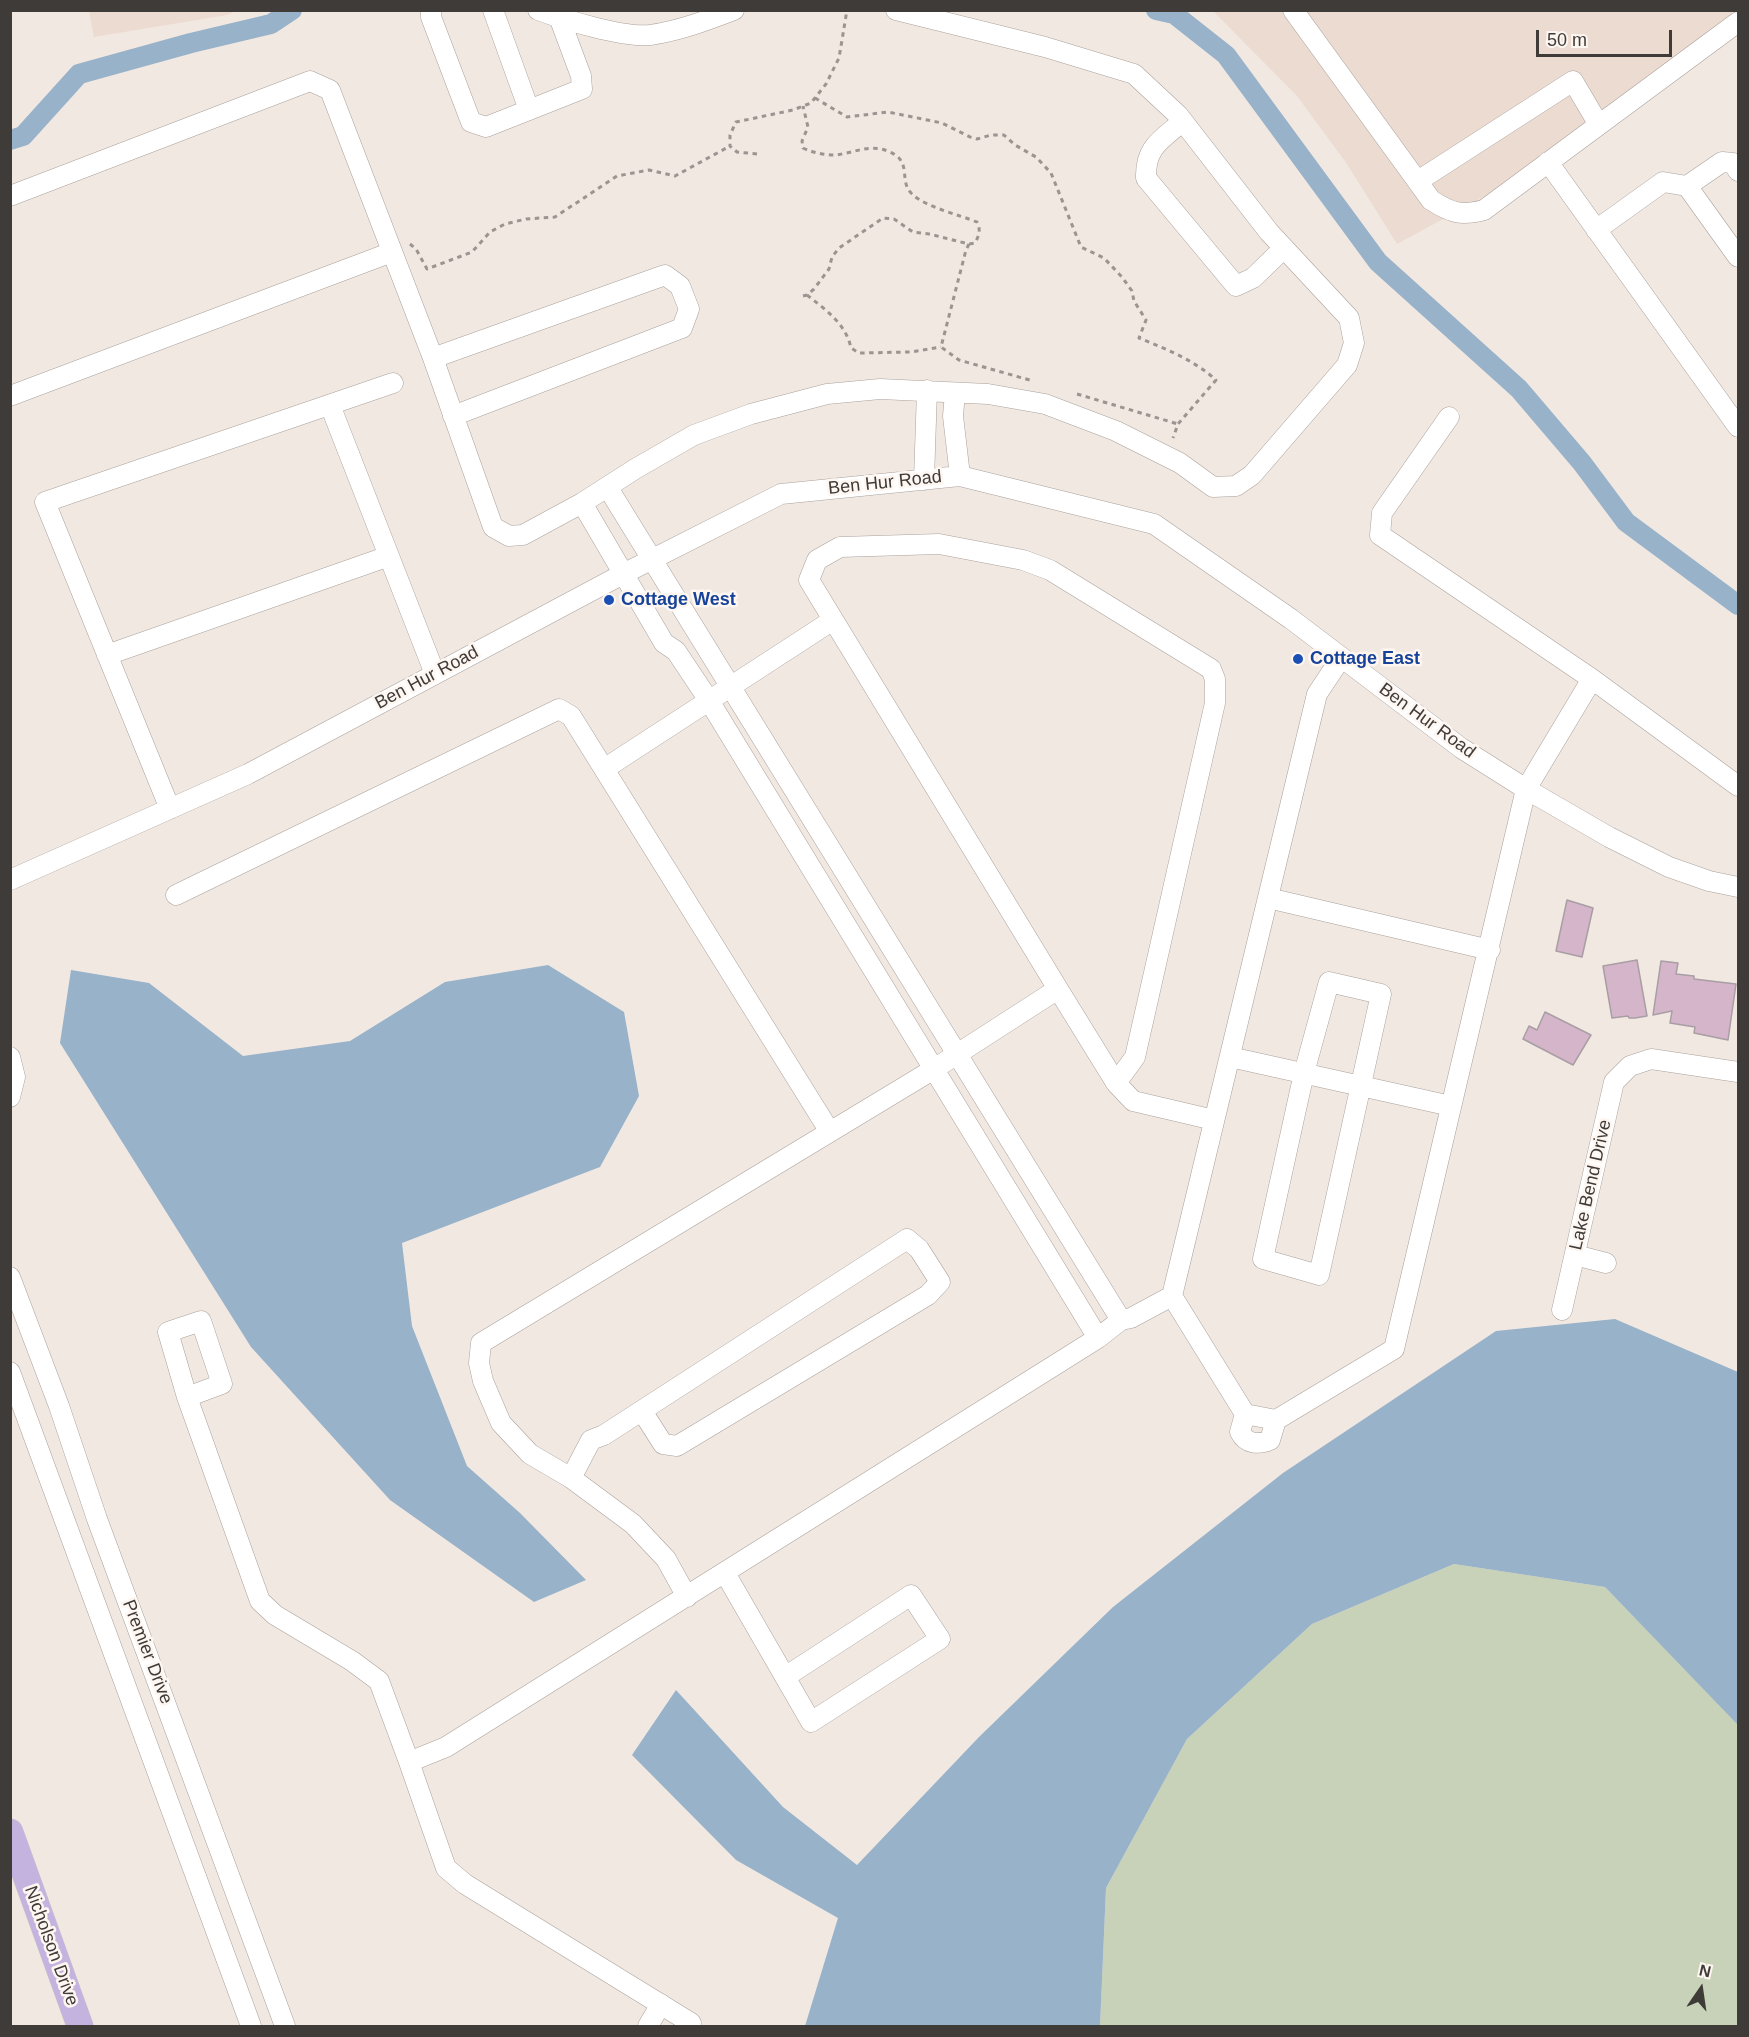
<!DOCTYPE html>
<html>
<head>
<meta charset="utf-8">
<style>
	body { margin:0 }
	#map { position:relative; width:1749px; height:2037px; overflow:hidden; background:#f2e8e2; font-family:Arial,sans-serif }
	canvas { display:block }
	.frame { position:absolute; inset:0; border:12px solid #3f3b39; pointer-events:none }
	.north { position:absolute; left:1671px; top:1959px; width:60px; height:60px; -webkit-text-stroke:4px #fef6f1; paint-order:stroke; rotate:13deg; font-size:16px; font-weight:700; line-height:24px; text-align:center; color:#3f3b39 }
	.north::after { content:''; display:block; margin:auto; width:21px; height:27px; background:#3f3b39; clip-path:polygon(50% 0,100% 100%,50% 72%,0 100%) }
	.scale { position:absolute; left:1536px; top:30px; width:136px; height:27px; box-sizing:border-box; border:3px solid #3f3b39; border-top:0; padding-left:8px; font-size:18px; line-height:21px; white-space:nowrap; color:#3f3b39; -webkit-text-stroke:4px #fef6f1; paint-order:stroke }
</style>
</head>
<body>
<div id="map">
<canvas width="1749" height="2037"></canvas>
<div class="frame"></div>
<div class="north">N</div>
<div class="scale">50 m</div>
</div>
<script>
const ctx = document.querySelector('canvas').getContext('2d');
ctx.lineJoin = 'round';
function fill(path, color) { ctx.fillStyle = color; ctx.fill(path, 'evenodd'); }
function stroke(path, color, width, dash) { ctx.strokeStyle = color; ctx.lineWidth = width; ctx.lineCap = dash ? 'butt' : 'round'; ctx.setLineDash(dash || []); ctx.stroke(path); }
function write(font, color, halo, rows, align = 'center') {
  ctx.font = font + ' Arial,sans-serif'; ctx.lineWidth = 5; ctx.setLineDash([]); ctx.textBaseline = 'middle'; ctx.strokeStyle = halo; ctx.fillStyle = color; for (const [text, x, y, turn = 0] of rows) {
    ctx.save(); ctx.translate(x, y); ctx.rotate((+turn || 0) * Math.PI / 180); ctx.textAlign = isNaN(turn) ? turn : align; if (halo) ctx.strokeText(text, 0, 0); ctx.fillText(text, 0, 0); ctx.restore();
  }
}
fill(new Path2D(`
	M1738,10v12l-190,140 -151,82 -50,-80 -50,-68 -84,-85z
	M89,11v-1l147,1 -9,4 -133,22z`), '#ebdbd1');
fill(new Path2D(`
	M1454,1564l151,23 131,135 2,3v301h-638l6,-138 81,-149 125,-115z`), '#c8d2b8');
fill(new Path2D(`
	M548,965l76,47 15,84 -39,71 -198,76 10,83 55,140 53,47 66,67 -52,22 -144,-102 -139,-153 -191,-304 11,-73 78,13 94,73 107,-15 95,-59z
	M1615,1319l123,53v353l-133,-138 -151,-23 -142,60 -125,115 -81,149 -6,138h-295l33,-108 -102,-58 -104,-105 44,-65 107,117 74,58 122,-128 134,-130 170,-134 213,-142z`), '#97b2c9');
stroke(new Path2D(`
	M1156,10l18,4 52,41 152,207 141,127 63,74 44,59 112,83
	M10,140l13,-4 56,-62 112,-31 80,-19 21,-14`), '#97b2c9', 20);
const building = new Path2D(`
	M1567,900l26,8 -11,49 -26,-6z
	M1637,960l10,56 -12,2h-6l-1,-2 -16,2 -9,-52z
	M1661,961l17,2 -2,11 18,2v3l42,5 -8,56 -34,-7 1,-6 -25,-4 2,-12 -19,4z
	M1545,1012l46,23 -18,30 -50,-26 6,-13 8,4z`);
fill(building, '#d5b5c9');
stroke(building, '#a89ea4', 1.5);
const minor = new Path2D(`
	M431,10v7l40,105 15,5 96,-38 -1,-13 -22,-59
	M493,10l36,100
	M538,10c27,10 86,28 112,25 29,-4 58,-15 84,-25
	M1293,10l138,190c20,13 30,16 53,10l254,-188
	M1183,121c-22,19 -38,26 -37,57l90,108 17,-8 31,-30
	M1548,162l190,265
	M1418,181l155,-100 26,44
	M1687,186l51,71
	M10,196l300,-115 20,9 103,268 60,169 16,9 14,-1 59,-32 53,-34 59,-34 57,-21 76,-20 53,-5 108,5 57,10 71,27 64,32 33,24 23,-1 16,-11 95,-110 7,-22 -5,-25 -80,-86 -91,-117 -44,-41 -89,-27 -149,-37
	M1596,230l67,-48 24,4 35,-24 11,1 5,8
	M433,358l232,-83 15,11 9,23 -7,19 -229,88
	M955,393l-2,23 7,60
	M10,396l382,-144
	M330,405l105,269
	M1449,417l-67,96 -2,22 212,144 146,107
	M924,480l3,-90
	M608,488l513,832
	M582,503l82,140 12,8 32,48 390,639
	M107,655l282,-99
	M604,769l226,363
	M170,809l-125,-307 348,-119
	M10,880l238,-106 375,-200 158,-80 179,-18 194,48 137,95 170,129 65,41 83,48 60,30 40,14 29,6
	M176,895l383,-186 12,7 33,53 229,-149
	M1268,898l222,52
	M1329,982l52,12 -62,281 -56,-16 41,-186z
	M10,1057l5,20 -5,20
	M1230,1057l221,49
	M1116,1083l17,18 81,19
	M1575,1255l31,8
	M10,1277l49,129 38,113 188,507
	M1172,1296l145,-602 24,-36
	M1562,1310l52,-228 16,-16 21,-7 87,13
	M10,1372l241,654
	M187,1397l35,-13 -21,-63 -33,11 19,65 73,204 15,14 77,46 27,20 30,81 37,-15 652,-409 23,-18 10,-2 41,-22 73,118 31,6 118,-71 132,-560 66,-110
	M1245,1414l-5,18c6,12 19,13 30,8l6,-20
	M571,1478l20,-38 13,-5 303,-196 12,10 21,33 -12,13 -251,151 -14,-2 -21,-33
	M725,1573l86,149 129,-83 -29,-44 -126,82
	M687,1597l-21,-38 -33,-35 -62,-46 -41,-24 -29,-31 -18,-42 -4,-18 2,-20 453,-274 124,-80 58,94 19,-26 80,-354v-24l-4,-10 -161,-99 -27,-10 -84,-16 -99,3 -23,13 -8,20 249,409
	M409,1762l37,106 19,16 226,139 -2,3
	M648,2026l13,-22`);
const major = new Path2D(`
	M10,1832l70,194`);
stroke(minor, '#aaa19b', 21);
stroke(major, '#c9c8c8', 27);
stroke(new Path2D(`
	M815,98l32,19 41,-5 54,11 28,14 7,2 14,-4h13l11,10 21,12 15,16 30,74 23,11 18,19 10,14 2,10 12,19 -7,18c27,11 55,22 77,42l-38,44 -5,14
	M757,154l-20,-2 -7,-6v-11l6,-13 57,-12 18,-7 15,-19 13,-26 8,-48
	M410,244l6,5 11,20 45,-17 18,-20 15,-8 21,-5 29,-2 62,-41 32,-6 26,6 55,-30
	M969,244l-3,6 -25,97 18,13 74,21
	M807,295c19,15 39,29 44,53l8,5 52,-1 30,-5
	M803,296l4,-1 7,-6 15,-20 3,-12 7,-9 44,-30 11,1 19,13 16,2 40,10 6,-1c4,-7 6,-14 2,-21 -17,-7 -52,-15 -65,-28 -14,-13 1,-32 -22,-42 -19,-9 -36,1 -55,3 -11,0 -21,-2 -32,-7l-1,-7 6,-14 -5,-21
	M1077,394l101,30`), '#9b9490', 3, [4.5, 4.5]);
stroke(minor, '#fff', 20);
stroke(major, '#c4b3df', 26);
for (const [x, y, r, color] of [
	[609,600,6,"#1a4fb4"],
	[1298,659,6,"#1a4fb4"]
]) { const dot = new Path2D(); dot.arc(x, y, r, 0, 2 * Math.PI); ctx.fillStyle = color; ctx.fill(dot); stroke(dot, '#fef6f1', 2); }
write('18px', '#3f3b39', '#fef6f1', [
	["Ben Hur Road",885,483,-6],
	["Ben Hur Road",427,678,-28],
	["Ben Hur Road",1427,721,36],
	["Lake Bend Drive",1591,1185,-77],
	["Premier Drive",147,1652,69],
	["Nicholson Drive",51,1946,70]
]);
write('bold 18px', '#164399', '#fef6f1', [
	["Cottage West",621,600],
	["Cottage East",1310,659]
], 'left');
</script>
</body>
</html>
